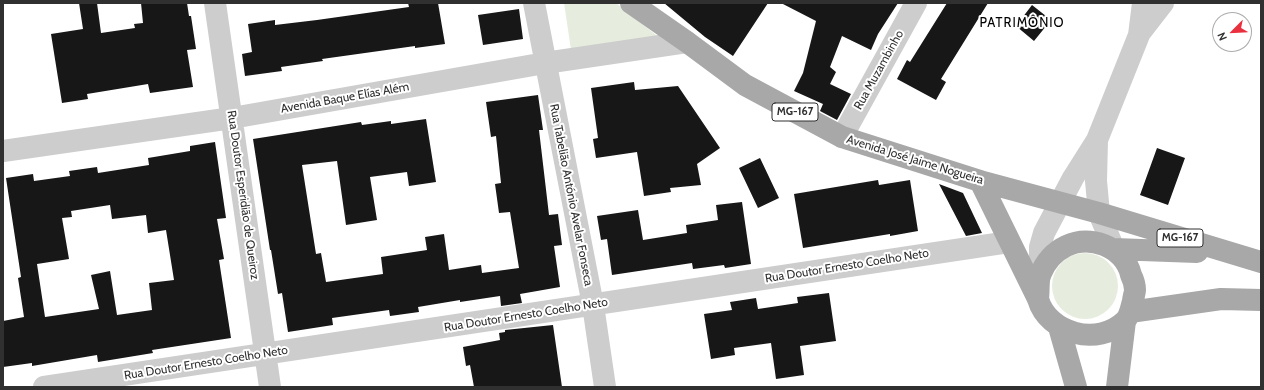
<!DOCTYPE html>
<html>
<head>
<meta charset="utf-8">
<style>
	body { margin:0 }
	#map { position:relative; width:1264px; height:390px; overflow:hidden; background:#fff; font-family:Cabin,sans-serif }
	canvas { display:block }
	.frame { position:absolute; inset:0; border:4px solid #303030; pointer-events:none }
	.north { position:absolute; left:1212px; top:12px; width:40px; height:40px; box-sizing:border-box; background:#fff; border:1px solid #acacac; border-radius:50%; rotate:246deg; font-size:11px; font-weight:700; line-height:16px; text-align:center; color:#303030 }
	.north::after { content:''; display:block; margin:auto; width:14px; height:18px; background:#ea303e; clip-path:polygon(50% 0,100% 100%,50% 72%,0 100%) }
</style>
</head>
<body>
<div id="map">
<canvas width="1264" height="390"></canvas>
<div class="frame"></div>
<div class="north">N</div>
</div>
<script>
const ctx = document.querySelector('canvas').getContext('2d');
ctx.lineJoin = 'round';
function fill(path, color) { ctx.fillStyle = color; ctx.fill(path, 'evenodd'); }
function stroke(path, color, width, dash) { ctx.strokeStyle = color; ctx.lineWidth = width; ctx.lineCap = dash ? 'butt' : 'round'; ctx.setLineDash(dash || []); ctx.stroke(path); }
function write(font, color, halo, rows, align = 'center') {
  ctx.font = font + ' Cabin,sans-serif'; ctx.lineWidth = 4; ctx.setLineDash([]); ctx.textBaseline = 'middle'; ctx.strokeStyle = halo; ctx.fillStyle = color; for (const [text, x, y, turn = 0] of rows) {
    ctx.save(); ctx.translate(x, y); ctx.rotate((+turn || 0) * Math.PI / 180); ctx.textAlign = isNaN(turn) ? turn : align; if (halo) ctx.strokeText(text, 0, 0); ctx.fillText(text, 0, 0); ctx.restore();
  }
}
fill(new Path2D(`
	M564,3h52l45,36 -90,11z
	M1052 286a33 33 0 1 1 66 0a33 33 0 1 1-66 0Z`), '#e6edde');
fill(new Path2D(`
	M79,3h18l4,30 34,-5 -1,-4 9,-1 -2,-20h46l2,13h2l5,33 -9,1 6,37 -43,6 -2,-9 -61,10 1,5 -26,4 -11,-69 32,-5z
	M408,3h30l7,41 -30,4v-2l-93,13 1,2 -42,6 1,4 -37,5 -3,-22 10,-2 -4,-28 27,-4v5l42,-5 92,-13z
	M664,3h104l-35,53 -28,-19z
	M781,3h117l-20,31 -7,16 -29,-14 -12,31 6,5 -6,12 21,10 -14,26 -17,-9 3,-7 -29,-13 9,-18 13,-52z
	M947,3h41l-47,76 5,3 -10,18 -39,-21 10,-19 3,2z
	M1032,5l19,15 -17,21 -18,-15z
	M519,9l4,30 -40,6 -5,-30z
	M634,82l1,8 43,-4 42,62 -23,16 4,21 -31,3 1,4 -27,4 -7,-44 -41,6 -3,-19 5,-1 -7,-50z
	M538,95l5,35h-4l10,85 9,-1 4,31 -8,1 6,41 -40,7 2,9 -21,3 -1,-10 -40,6v-2l-42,7 1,5 -29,4 -1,-6 -57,8 1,7 -45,7 -6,-39 -4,1 -7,-44h-1l-17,-111 108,-17 1,3 29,-4v3l35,-5 10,63 -27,4 -2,-14 -37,5 7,43 -31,5 -9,-64 -35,4 14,89 5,-1 5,29 57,-8 -2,-17 46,-7 -2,-13 19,-3 5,36 32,-5 1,8 37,-5 -9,-56 -11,1 -4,-29 6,-1 -5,-47 -5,1 -5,-35z
	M215,142l11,76 -9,1 7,40 -5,1 12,78 -79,12 1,3 -55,9 -1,-7 -65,11v-3l-29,4v-46l21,-4 -6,-39 3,-1 -15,-99 27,-4 1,7 36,-5 -1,-5 28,-4 1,6 51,-8 -1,-7 42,-7v-5zM110,205l2,14 34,-4 2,18 18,-3 8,50 -25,3 3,27 -35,5 -7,-44 -19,4 8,34 -54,8 -8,-53 32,-5 -7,-41 10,-1 -1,-6z
	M1157,148l28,10 -17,47 -28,-10z
	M760,158l19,40 -21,10 -19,-40z
	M878,180l1,5 31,-5 8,51 -28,5v-2l-87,14 -9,-54z
	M939,184l24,9 19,40 -16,3z
	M742,202l9,62 -26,4 -1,-3 -31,4 -1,-6 -80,12 -5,-36 -6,1 -4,-24 41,-6 5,30 44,-7 -1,-8 32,-5 -2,-15z
	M829,293l7,48 -36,5 4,29 -28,4 -5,-36 -37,5 1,7 -24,4 -7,-45 28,-4 -2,-8 26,-4 2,11 40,-6 -1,-6z
	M553,325l9,62h-88l-4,-22 -4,1 -3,-19 37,-7 -1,-7 6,-1v-2z`), '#171717');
stroke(new Path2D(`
	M215,3l55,384
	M534,3l59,302 12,82
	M1139,34l24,-31
	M842,137l74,-134
	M1097,140l-1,41 3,32 15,36
	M3,151l229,-33 313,-55 142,-21
	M1040,276v-29l4,-14 29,-55 24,-38 42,-105 4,-32
	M44,387l965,-145`), '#cdcdcd', 22);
stroke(new Path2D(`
	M631,3l56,39 58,43 97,52 138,44 119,32 162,49
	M980,181l58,118c10,35 60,48 87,22 5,-5 6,-13 8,-20 0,-3 2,-8 2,-11 0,-5 -2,-11 -4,-15 -3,-14 -14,-25 -27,-30 -27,-10 -53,3 -64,30 -2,6 -1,16 -2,24
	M1114,249l83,3
	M1130,312l91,-13 40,1
	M1059,327l17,60
	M1117,387l8,-66`), '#a8a8a8', 22);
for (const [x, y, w] of [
	[795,112,46],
	[1180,238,46]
]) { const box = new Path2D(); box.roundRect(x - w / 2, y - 9, w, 18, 3); ctx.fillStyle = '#fff'; ctx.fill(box); stroke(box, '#303030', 1); }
write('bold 11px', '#303030', null, [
	["MG-167",795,112],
	["MG-167",1180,238]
]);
write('12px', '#303030', '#fff', [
	["Rua Muzambinho",879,70,-61],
	["Avenida Baque Elías Além",345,98,-10],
	["Avenida José Jaime Nogueira",915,160,17],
	["Rua Doutor Esperidião de Queiroz",243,195,82],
	["Rua Tabelião António Avelar Fonseca",571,195,79],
	["Rua Doutor Ernesto Coelho Neto",847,266,-9],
	["Rua Doutor Ernesto Coelho Neto",526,315,-9],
	["Rua Doutor Ernesto Coelho Neto",206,363,-9]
]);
ctx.letterSpacing = '1px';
write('13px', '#000', '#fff', [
	["PATRIMÔNIO",1022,23]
]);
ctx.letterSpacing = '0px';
</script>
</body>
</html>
